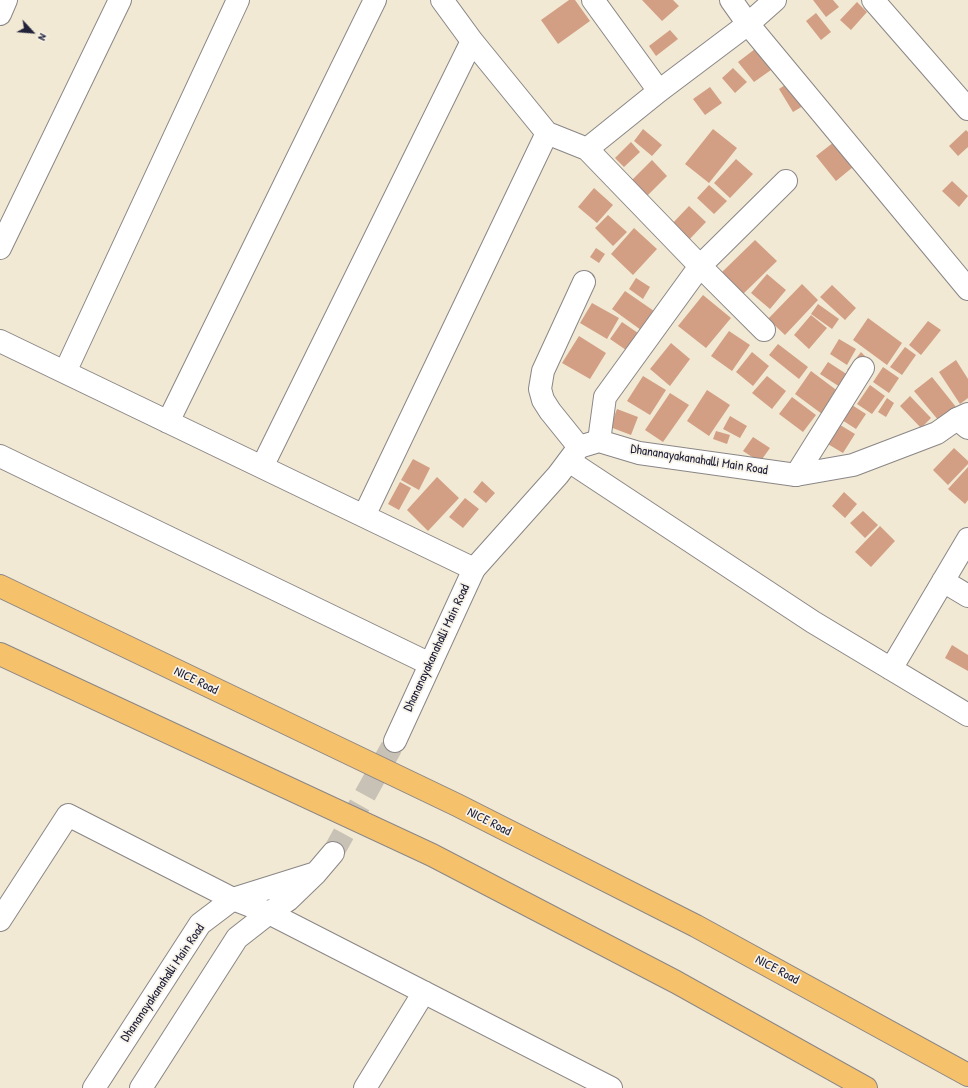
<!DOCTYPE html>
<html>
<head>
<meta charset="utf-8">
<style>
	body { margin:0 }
	#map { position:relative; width:968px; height:1088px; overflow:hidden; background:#f1e9d3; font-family:"Patrick Hand",sans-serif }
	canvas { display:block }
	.north { position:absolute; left:12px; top:12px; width:40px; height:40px; -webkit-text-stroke:3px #f7f3e8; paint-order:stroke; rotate:116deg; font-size:11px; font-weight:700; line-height:16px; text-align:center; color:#22223b }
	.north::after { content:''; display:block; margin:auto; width:14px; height:18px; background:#22223b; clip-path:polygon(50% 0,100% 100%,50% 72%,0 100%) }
</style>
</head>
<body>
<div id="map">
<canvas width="968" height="1088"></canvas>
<div class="north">N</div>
</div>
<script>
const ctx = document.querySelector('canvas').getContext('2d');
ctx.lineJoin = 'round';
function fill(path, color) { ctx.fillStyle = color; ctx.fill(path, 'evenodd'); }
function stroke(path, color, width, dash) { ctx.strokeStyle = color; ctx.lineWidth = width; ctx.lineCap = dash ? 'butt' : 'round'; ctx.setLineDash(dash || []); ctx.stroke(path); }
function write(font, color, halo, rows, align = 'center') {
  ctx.font = font + ' "Patrick Hand",sans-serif'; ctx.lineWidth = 3.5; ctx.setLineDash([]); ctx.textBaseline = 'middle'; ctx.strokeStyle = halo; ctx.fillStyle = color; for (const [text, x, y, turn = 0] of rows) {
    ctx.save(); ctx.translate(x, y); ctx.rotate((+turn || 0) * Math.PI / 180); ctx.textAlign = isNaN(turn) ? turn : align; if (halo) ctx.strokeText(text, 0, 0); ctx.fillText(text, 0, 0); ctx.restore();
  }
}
fill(new Path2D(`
	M569,0h6l15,21 -32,23 -17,-24z
	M642,0h31l6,6 -17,15z
	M813,0h20l6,7 -13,10z
	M857,2l10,10 -16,18 -11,-10z
	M816,13l15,19 -10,8 -15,-19z
	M670,30l8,9 -22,17 -7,-10z
	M755,49l16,21 -17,12 -16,-20z
	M733,68l14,14 -12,11 -13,-15z
	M788,83l15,23 -10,6 -14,-23z
	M710,87l12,16 -17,12 -12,-16z
	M643,129l19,16 -10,11 -18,-15z
	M713,129l24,19 -28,35 -24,-19z
	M966,130l2,2v15l-10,9 -9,-10z
	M631,142l9,10 -16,15 -9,-9z
	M834,142l19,25 -17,14 -20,-25z
	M736,159l17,15 -23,24 -16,-15z
	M652,160l15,16 -21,21 -15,-16z
	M952,181l16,15 -9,11 -17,-16z
	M709,185l18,16 -13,13 -17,-16z
	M594,188l19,17 -16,18 -19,-16z
	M689,206l17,16 -20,21 -16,-17z
	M608,215l19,17 -14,14 -18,-18z
	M634,228l23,21 -24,26 -22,-21z
	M755,240l22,21 -36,35 -21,-22z
	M596,248l9,6 -6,9 -9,-6z
	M767,274l19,16 -16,19 -19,-16z
	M636,278l14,9 -7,12 -14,-10z
	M802,284l16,16 -33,35 -17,-16z
	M832,285l24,23 -11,12 -25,-23z
	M625,291l29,20 -13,19 -29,-21z
	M703,295l28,23 -25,30 -28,-22z
	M592,303l27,15 -12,21 -27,-16z
	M818,304l21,15 -7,10 -21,-15z
	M811,315l16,13 -18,21 -15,-14z
	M868,318l34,25 -15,22 -34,-25z
	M928,321l13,9 -20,25 -12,-10z
	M622,322l16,11 -12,17 -16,-11z
	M729,331l21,14 -18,26 -21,-15z
	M579,336l27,17 -16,26 -28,-16z
	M839,339l17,10 -9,16 -17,-11z
	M671,343l19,16 -20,27 -20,-17z
	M778,344l30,23 -9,12 -30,-24z
	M905,347l11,8 -14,20 -12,-8z
	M752,352l17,14 -16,20 -17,-14z
	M861,352l6,6 -13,17 -7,-5z
	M956,360l12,19v19l-8,6 -21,-32z
	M828,362l20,13 -8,12 -20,-13z
	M883,367l16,11 -10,15 -16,-11z
	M811,371l28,21 -17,22 -27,-20z
	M643,376l23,14 -16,25 -23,-14z
	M767,376l19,15 -14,18 -20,-16z
	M932,377l24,30 -17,14 -25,-30z
	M870,385l15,11 -13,18 -15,-10z
	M707,390l23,15 -21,31 -22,-15z
	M670,393l19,12 -26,37 -18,-12z
	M910,396l21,22 -10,10 -21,-22z
	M792,397l24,18 -13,17 -24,-18z
	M887,398l7,5 -8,14 -8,-5z
	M852,405l14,9 -10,15 -14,-9z
	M617,409l21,8 -7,18 -21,-8z
	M730,416l17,10 -7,12 -17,-9z
	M832,420l23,14 -12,19 -22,-13z
	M716,431l14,4 -3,9 -14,-5z
	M753,437l17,11 -10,14 -17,-11z
	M954,448l14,13v3l-20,21 -15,-15z
	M413,459l17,9 -11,22 -18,-10z
	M968,467v33l-3,4 -17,-15z
	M437,477l22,21 -31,33 -21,-21z
	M482,481l13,12 -9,10 -13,-11z
	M400,482l11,6 -12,22 -11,-6z
	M844,492l13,12 -12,14 -13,-12z
	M465,498l14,11 -16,19 -14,-11z
	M863,511l15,14 -13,13 -15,-15z
	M880,526l15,15 -24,26 -16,-15z
	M952,645l16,10v16l-23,-13z`), '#d29f85');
stroke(new Path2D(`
	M333,853l62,-112`), '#c8c1b5', 22, [22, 11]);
const minor = new Path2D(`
	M442,0l30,41 75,92
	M593,0l66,91
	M775,0l-27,24 220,265
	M873,0l95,109
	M0,14l6,-14
	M587,149l113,117 64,64
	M0,248l120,-248
	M0,341l474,228
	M65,372l173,-372
	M957,419l11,9
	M168,422l207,-422
	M599,441l6,-44 95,-131 86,-85
	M579,447l-29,-36 -7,-11 -3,-11 3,-18 41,-89
	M0,456l430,208
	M569,461l244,161 155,93
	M262,467l210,-426
	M796,475l67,-107
	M364,516l183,-383 40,16 72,-58 89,-67 -17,-24
	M943,581l25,15
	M891,669l77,-130
	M0,920l68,-105 165,84 36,14 342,175
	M365,1088l59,-96`);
const tertiary = new Path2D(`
	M395,741l79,-172 84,-94 21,-28 20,-6 40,12 157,22 57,-10 84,-32 20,-14 11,-5
	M94,1088l106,-164 33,-25 83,-26
	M141,1088l96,-150 32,-25 19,-13 28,-27 17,-20`);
const motorway = new Path2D(`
	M0,586l457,219 239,121 272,149
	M0,654l432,201 244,127 190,106`);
stroke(minor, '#8a8687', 24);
stroke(tertiary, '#8a8687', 24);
stroke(motorway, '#8a8687', 24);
stroke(minor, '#fff', 22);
stroke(tertiary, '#fff', 22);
stroke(motorway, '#f5c16b', 22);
write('13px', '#22223b', '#f7f3e8', [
	["Dhananayakanahalli Main Road",699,460,9],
	["Dhananayakanahalli Main Road",437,648,-65],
	["NICE Road",196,681,26],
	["NICE Road",489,822,27],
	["NICE Road",777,970,28],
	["Dhananayakanahalli Main Road",163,983,-56]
]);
</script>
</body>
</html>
